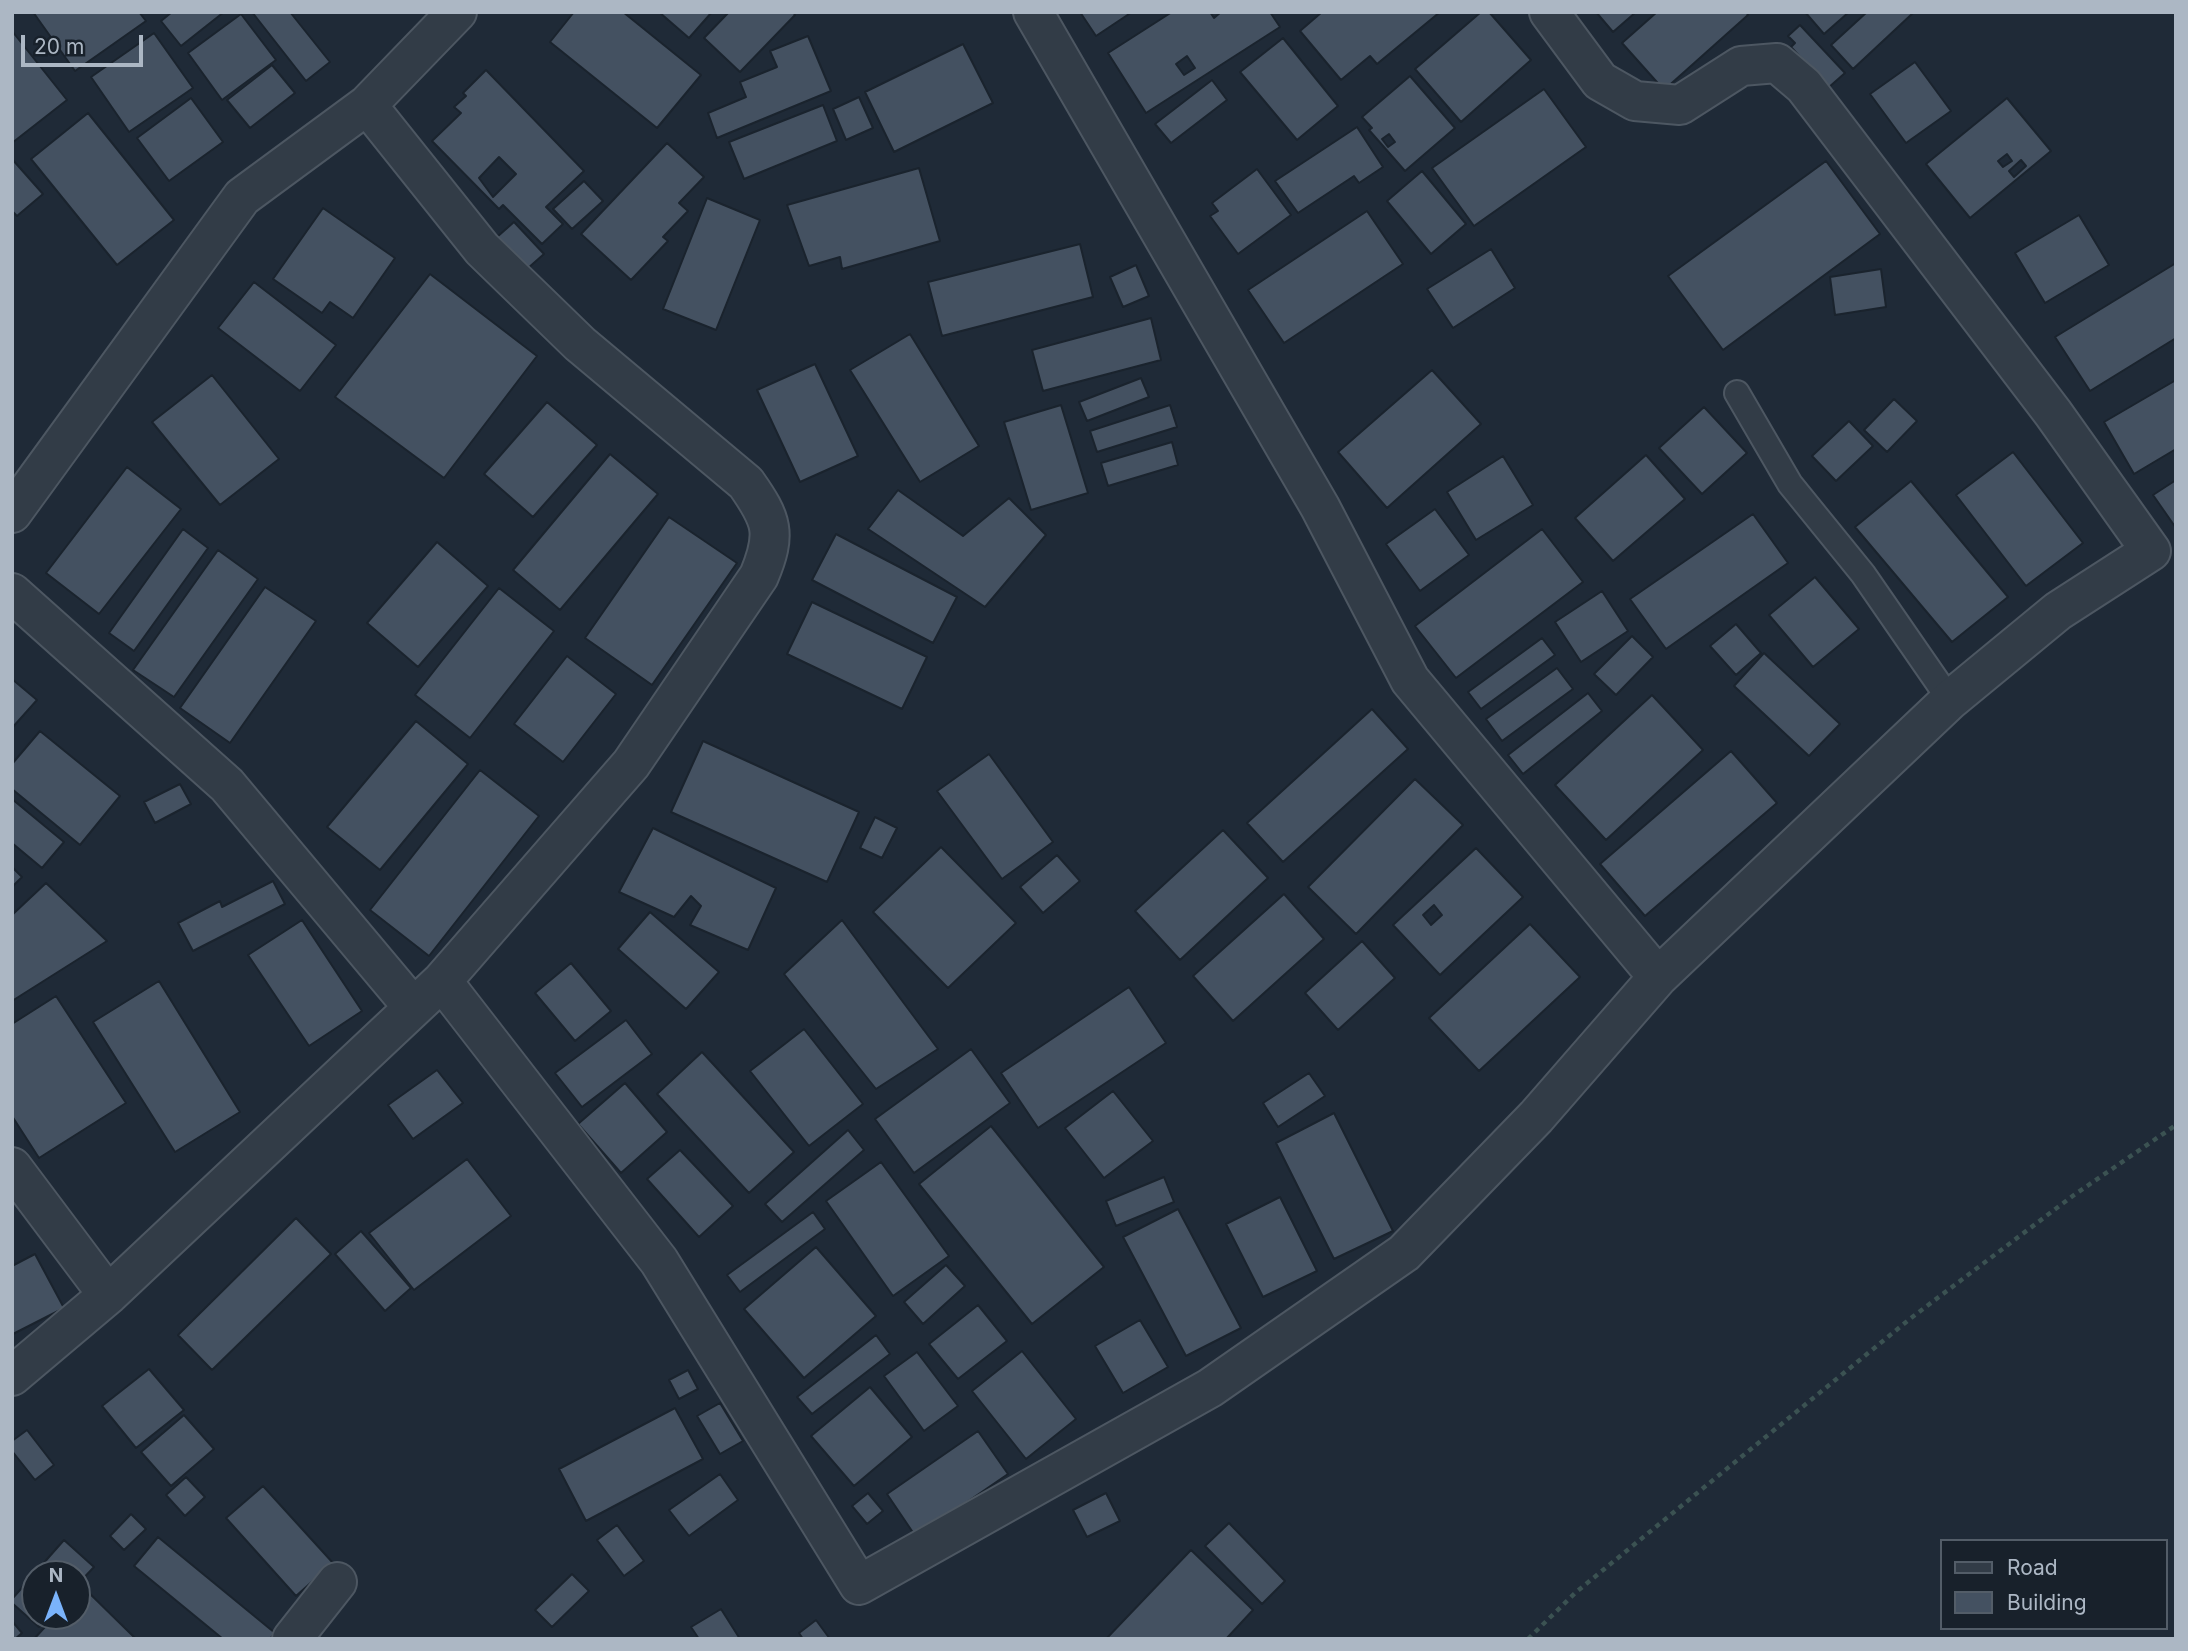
<!DOCTYPE html>
<html>
<head>
<meta charset="utf-8">
<style>
	body { margin:0 }
	#map { position:relative; width:2188px; height:1651px; overflow:hidden; background:#1f2a37; font-family:Inter,sans-serif }
	canvas { display:block }
	.frame { position:absolute; inset:0; border:14px solid #acb7c4; pointer-events:none }
	.legend { position:absolute; left:1940px; top:1539px; width:228px; height:91px; box-sizing:border-box; background:#18212b; border:2px solid #535d68; margin:0; padding:9px 12px; list-style:none; font-size:21px; color:#acb7c4 }
	.legend li { display:flex; align-items:center; gap:14px; height:35px }
	.legend b { width:35px; border:2px solid #535d68 }
	.north { position:absolute; left:21px; top:1560px; width:70px; height:70px; box-sizing:border-box; background:#18212b; border:2px solid #535d68; border-radius:50%; rotate:0deg; font-size:19px; font-weight:700; line-height:28px; text-align:center; color:#acb7c4 }
	.north::after { content:''; display:block; margin:auto; width:24px; height:32px; background:#7ab3fb; clip-path:polygon(50% 0,100% 100%,50% 72%,0 100%) }
	.scale { position:absolute; left:21px; top:35px; width:122px; height:32px; box-sizing:border-box; border:4px solid #acb7c4; border-top:0; padding-left:9px; font-size:21px; line-height:24px; white-space:nowrap; color:#acb7c4; -webkit-text-stroke:5px #18212b; paint-order:stroke }
</style>
</head>
<body>
<div id="map">
<canvas width="2188" height="1651"></canvas>
<div class="frame"></div>
<ul class="legend">
<li><b style="height:9px;background:#323c47"></b>Road</li>
<li><b style="height:19px;background:#445161"></b>Building</li>
</ul>
<div class="north">N</div>
<div class="scale">20 m</div>
</div>
<script>
const ctx = document.querySelector('canvas').getContext('2d');
ctx.lineJoin = 'round';
function fill(path, color) { ctx.fillStyle = color; ctx.fill(path, 'evenodd'); }
function stroke(path, color, width, dash) { ctx.strokeStyle = color; ctx.lineWidth = width; ctx.lineCap = dash ? 'butt' : 'round'; ctx.setLineDash(dash || []); ctx.stroke(path); }
const building = new Path2D(`
	M33,12h106l7,9 -71,50z
	M172,12h52l-43,34 -20,-25z
	M252,12h38l40,50 -24,19z
	M574,12h49l78,63 -44,53 -107,-86z
	M659,12h53l-23,26z
	M729,12h64l2,3 -55,57 -36,-34z
	M1080,12h52l-36,24z
	M1172,12h38l4,6 7,-6h49l10,15 -134,86 -38,-60zM1187,56l8,12 -11,7 -8,-11z
	M1322,12h118l-63,52 -7,-8 -29,24 -41,-49z
	M1481,12h8l42,48 -70,62 -46,-53z
	M1596,12h40l-23,20z
	M1657,12h89l2,3 -84,75 -42,-47z
	M1805,12h44l-25,22z
	M1867,12l46,1 -60,56 -22,-24z
	M241,14l35,46 -54,40 -34,-47z
	M1800,25l45,48 -17,15 -37,-41 4,-4 -7,-7z
	M12,31l55,69 -55,43z
	M154,33l39,55 -64,44 -38,-55z
	M808,36l23,55 -114,47 -9,-25 38,-16 -6,-15 37,-15 -7,-16z
	M1283,38l55,68 -41,34 -57,-68z
	M963,44l30,59 -99,49 -29,-60z
	M1915,62l36,49 -45,32 -36,-49z
	M272,65l23,28 -45,35 -23,-28z
	M486,70l98,101 -38,36 17,17 -21,20 -39,-39 -4,4 -67,-68 29,-28 -7,-6 12,-11 -3,-3zM499,157l17,17 -23,23 -14,-19z
	M1410,76l45,52 -50,43 -36,-41 3,-2 -10,-11zM1389,134l6,8 -7,5 -6,-8z
	M1212,80l15,20 -56,43 -16,-19z
	M1544,89l42,58 -112,79 -42,-58z
	M859,97l14,31 -27,12 -13,-31z
	M191,98l32,44 -54,39 -32,-43z
	M2007,98l44,53 -81,67 -44,-54zM2007,154l5,7 -9,6 -5,-6zM2021,160l5,6 -12,11 -5,-6z
	M823,105l14,36 -93,38 -15,-37z
	M88,113l86,107 -57,45 -86,-106z
	M1357,127l26,40 -24,16 -5,-7 -56,37 -23,-32z
	M667,143l37,34 -25,26 9,8 -25,26 5,4 -37,39 -50,-46z
	M12,159l31,35 -26,22 -5,-5z
	M1826,161l54,73 -157,116 -55,-74z
	M919,168l21,73 -98,28 -2,-12 -31,9 -22,-61z
	M1257,169l34,46 -53,39 -28,-38 8,-5 -6,-8z
	M1422,171l44,53 -35,30 -44,-53z
	M584,181l19,20 -31,28 -19,-20z
	M707,198l53,22 -44,110 -53,-21z
	M323,208l72,50 -42,60 -23,-16 -8,11 -49,-34z
	M1367,211l36,53 -119,79 -36,-53z
	M2079,215l30,50 -64,38 -30,-50z
	M514,222l30,32 -17,15 -30,-32z
	M1080,244l13,53 -151,39 -14,-54z
	M1491,249l24,39 -62,40 -26,-39z
	M2176,263v75l-86,53 -35,-54z
	M1136,265l13,31 -26,11 -13,-30z
	M1881,269l5,38 -51,8 -5,-38z
	M430,274l107,82 -93,122 -109,-81z
	M254,282l82,63 -36,46 -82,-63z
	M1151,318l10,42 -118,31 -11,-41z
	M910,334l69,112 -59,36 -70,-112z
	M815,364l43,92 -58,26 -43,-92z
	M1432,370l49,54 -94,84 -49,-56z
	M212,375l67,84 -59,46 -68,-83z
	M1141,378l8,19 -62,24 -8,-19z
	M2176,380v69l-42,25 -30,-52z
	M1894,399l23,22 -30,31 -23,-22z
	M547,402l50,43 -64,72 -49,-43z
	M1061,405l27,88 -57,17 -27,-88z
	M1170,405l7,22 -80,25 -7,-21z
	M1704,407l43,46 -45,41 -43,-46z
	M1849,421l24,25 -37,35 -24,-25z
	M1172,442l6,23 -70,21 -7,-23z
	M2013,452l70,91 -57,43 -70,-91z
	M610,454l48,40 -98,116 -47,-40z
	M1646,455l39,44 -72,62 -38,-43z
	M1503,456l30,49 -57,35 -29,-48z
	M127,467l54,42 -82,105 -53,-41z
	M2176,480v48l-23,-33z
	M1911,481l97,116 -56,45 -97,-115z
	M898,490l65,46 46,-38 37,37 -61,72 -117,-78z
	M1435,509l34,46 -49,36 -34,-47z
	M1753,514l35,49 -122,86 -36,-50z
	M669,517l68,46 -85,122 -67,-47z
	M183,529l25,19 -74,103 -25,-18z
	M1542,529l41,53 -127,96 -41,-52z
	M836,534l121,63 -24,46 -121,-63z
	M437,542l51,44 -70,81 -51,-44z
	M218,550l40,29 -84,118 -41,-27z
	M1815,577l44,52 -46,38 -44,-52z
	M265,587l51,34 -86,122 -50,-35z
	M499,588l55,43 -84,107 -55,-43z
	M1602,591l26,40 -47,31 -26,-40z
	M812,602l115,55 -25,52 -115,-55z
	M1736,624l25,29 -25,22 -26,-29z
	M1632,636l21,21 -37,38 -22,-21z
	M1542,638l13,17 -74,54 -13,-17z
	M1764,653l76,71 -31,32 -75,-70z
	M567,656l49,38 -53,68 -49,-38z
	M1557,668l16,21 -71,52 -16,-22z
	M12,679l25,21 -25,28z
	M1588,693l14,18 -79,63 -15,-19z
	M1652,695l51,55 -97,90 -51,-55z
	M1372,709l36,40 -125,113 -36,-39z
	M416,721l52,43 -88,106 -53,-43z
	M40,731l80,65 -40,49 -68,-56v-25z
	M703,741l156,71 -32,70 -156,-70z
	M1731,751l46,52 -132,113 -45,-52z
	M989,754l64,88 -51,37 -65,-88z
	M480,770l59,46 -110,140 -59,-46z
	M1415,779l48,46 -107,109 -48,-47z
	M180,784l11,20 -36,19 -11,-21z
	M12,799l52,43 -22,26 -30,-25z
	M875,817l22,11 -15,30 -22,-10z
	M653,828l123,60 -28,62 -58,-25 11,-19 -10,-10 -17,21 -55,-25z
	M1223,830l45,48 -88,82 -45,-49z
	M941,847l75,76 -68,65 -75,-76z
	M1476,848l47,49 -83,78 -47,-50zM1434,905l8,10 -11,10 -8,-10z
	M1057,855l23,26 -37,32 -23,-26z
	M12,867l10,10 -10,10z
	M273,881l12,23 -92,47 -15,-28 42,-22 2,6z
	M46,883l61,58 -95,60v-86z
	M1284,894l40,45 -91,82 -40,-45z
	M650,912l69,60 -33,37 -68,-60z
	M302,920l60,91 -53,35 -61,-91z
	M842,920l96,129 -62,40 -92,-115z
	M1530,924l50,53 -101,94 -50,-53z
	M1362,941l33,37 -57,52 -33,-37z
	M571,963l40,48 -36,30 -40,-48z
	M159,981l81,131 -65,40 -82,-130z
	M1129,987l37,56 -128,85 -37,-55z
	M56,996l70,107 -87,55 -27,-42v-92z
	M626,1020l26,34 -70,53 -27,-34z
	M804,1029l59,75 -54,42 -59,-75z
	M971,1049l39,54 -96,70 -39,-54z
	M702,1052l92,100 -45,41 -92,-99z
	M437,1070l26,33 -50,36 -25,-34z
	M1309,1073l16,23 -47,31 -15,-24z
	M625,1083l42,49 -46,41 -43,-49z
	M1113,1091l40,50 -49,37 -39,-50z
	M1334,1113l59,118 -59,28 -58,-116z
	M991,1126l113,141 -72,57 -113,-140z
	M848,1130l16,20 -82,72 -17,-18z
	M680,1150l53,56 -34,31 -52,-58z
	M467,1159l44,57 -97,74 -45,-57z
	M881,1162l68,94 -56,40 -67,-95z
	M1164,1177l10,25 -58,24 -10,-25z
	M1280,1197l37,74 -54,26 -37,-73z
	M1178,1209l63,119 -55,28 -63,-119z
	M813,1212l12,17 -85,63 -13,-17z
	M296,1218l35,36 -119,116 -34,-35z
	M361,1231l50,57 -26,23 -50,-57z
	M816,1247l60,69 -72,62 -60,-69z
	M35,1254l29,54 -51,26 -1,-68z
	M946,1265l19,21 -42,38 -19,-22z
	M978,1305l29,36 -49,38 -29,-35z
	M1140,1320l28,47 -45,26 -28,-47z
	M876,1335l14,19 -78,60 -15,-17z
	M1022,1351l54,68 -50,40 -54,-68z
	M917,1352l41,54 -34,25 -40,-55z
	M149,1369l35,41 -48,38 -34,-42z
	M688,1370l10,19 -19,10 -10,-19z
	M870,1387l42,50 -58,49 -43,-50z
	M720,1403l23,38 -23,13 -23,-38z
	M675,1408l28,51 -117,62 -27,-52z
	M184,1415l30,34 -43,37 -30,-34z
	M27,1430l27,35 -19,15 -23,-29v-10z
	M978,1431l30,43 -92,63 -29,-43z
	M720,1474l18,26 -49,36 -20,-26z
	M186,1477l19,20 -20,19 -19,-21z
	M263,1486l70,77 -37,33 -70,-78z
	M868,1493l15,18 -16,13 -15,-18z
	M1106,1493l14,28 -33,16 -14,-27z
	M131,1514l15,15 -22,21 -14,-14z
	M1229,1523l56,58 -23,23 -57,-58z
	M617,1525l27,36 -20,15 -27,-36z
	M158,1537l117,96 -5,6h-47l-89,-73z
	M64,1540l30,27 -17,18v-11h-42v42h14l-10,11 -27,-24v-4z
	M1191,1550l62,60 -27,29h-120z
	M572,1574l17,17 -37,36 -17,-17z
	M83,1587l53,52h-102l21,-23h22v-23z
	M721,1609l19,30h-41l-8,-12z
	M816,1620l14,19h-27l-4,-6z
	M12,1621l10,12 -7,6h-3z`);
fill(building, '#445161');
stroke(building, '#1a232d', 2);
const service = new Path2D(`
	M1737,393l53,91 73,90 87,126`);
const minor = new Path2D(`
	M1033,12l287,495 90,173 248,297
	M12,513l230,-316 125,-92 90,-93
	M12,593l215,192 186,222
	M442,981l217,280 200,324 351,-197 194,-135 132,-136 122,-140 292,-277 108,-89 93,-60 -98,-138 -249,-327 -27,-23 -36,3 -61,39 -45,-4 -35,-20 -51,-69
	M12,1167l96,128
	M12,1376l96,-81 334,-314 189,-217 128,-188c18,-43 13,-56 -13,-93l-166,-139 -98,-95 -115,-144
	M292,1639l45,-57`);
stroke(service, '#4d5762', 28);
stroke(minor, '#4d5762', 42);
stroke(new Path2D(`
	M1528,1639l47,-46 336,-275 163,-123 102,-70`), '#3b5252', 4.5, [5, 5]);
stroke(service, '#323c47', 24);
stroke(minor, '#323c47', 38);
</script>
</body>
</html>
